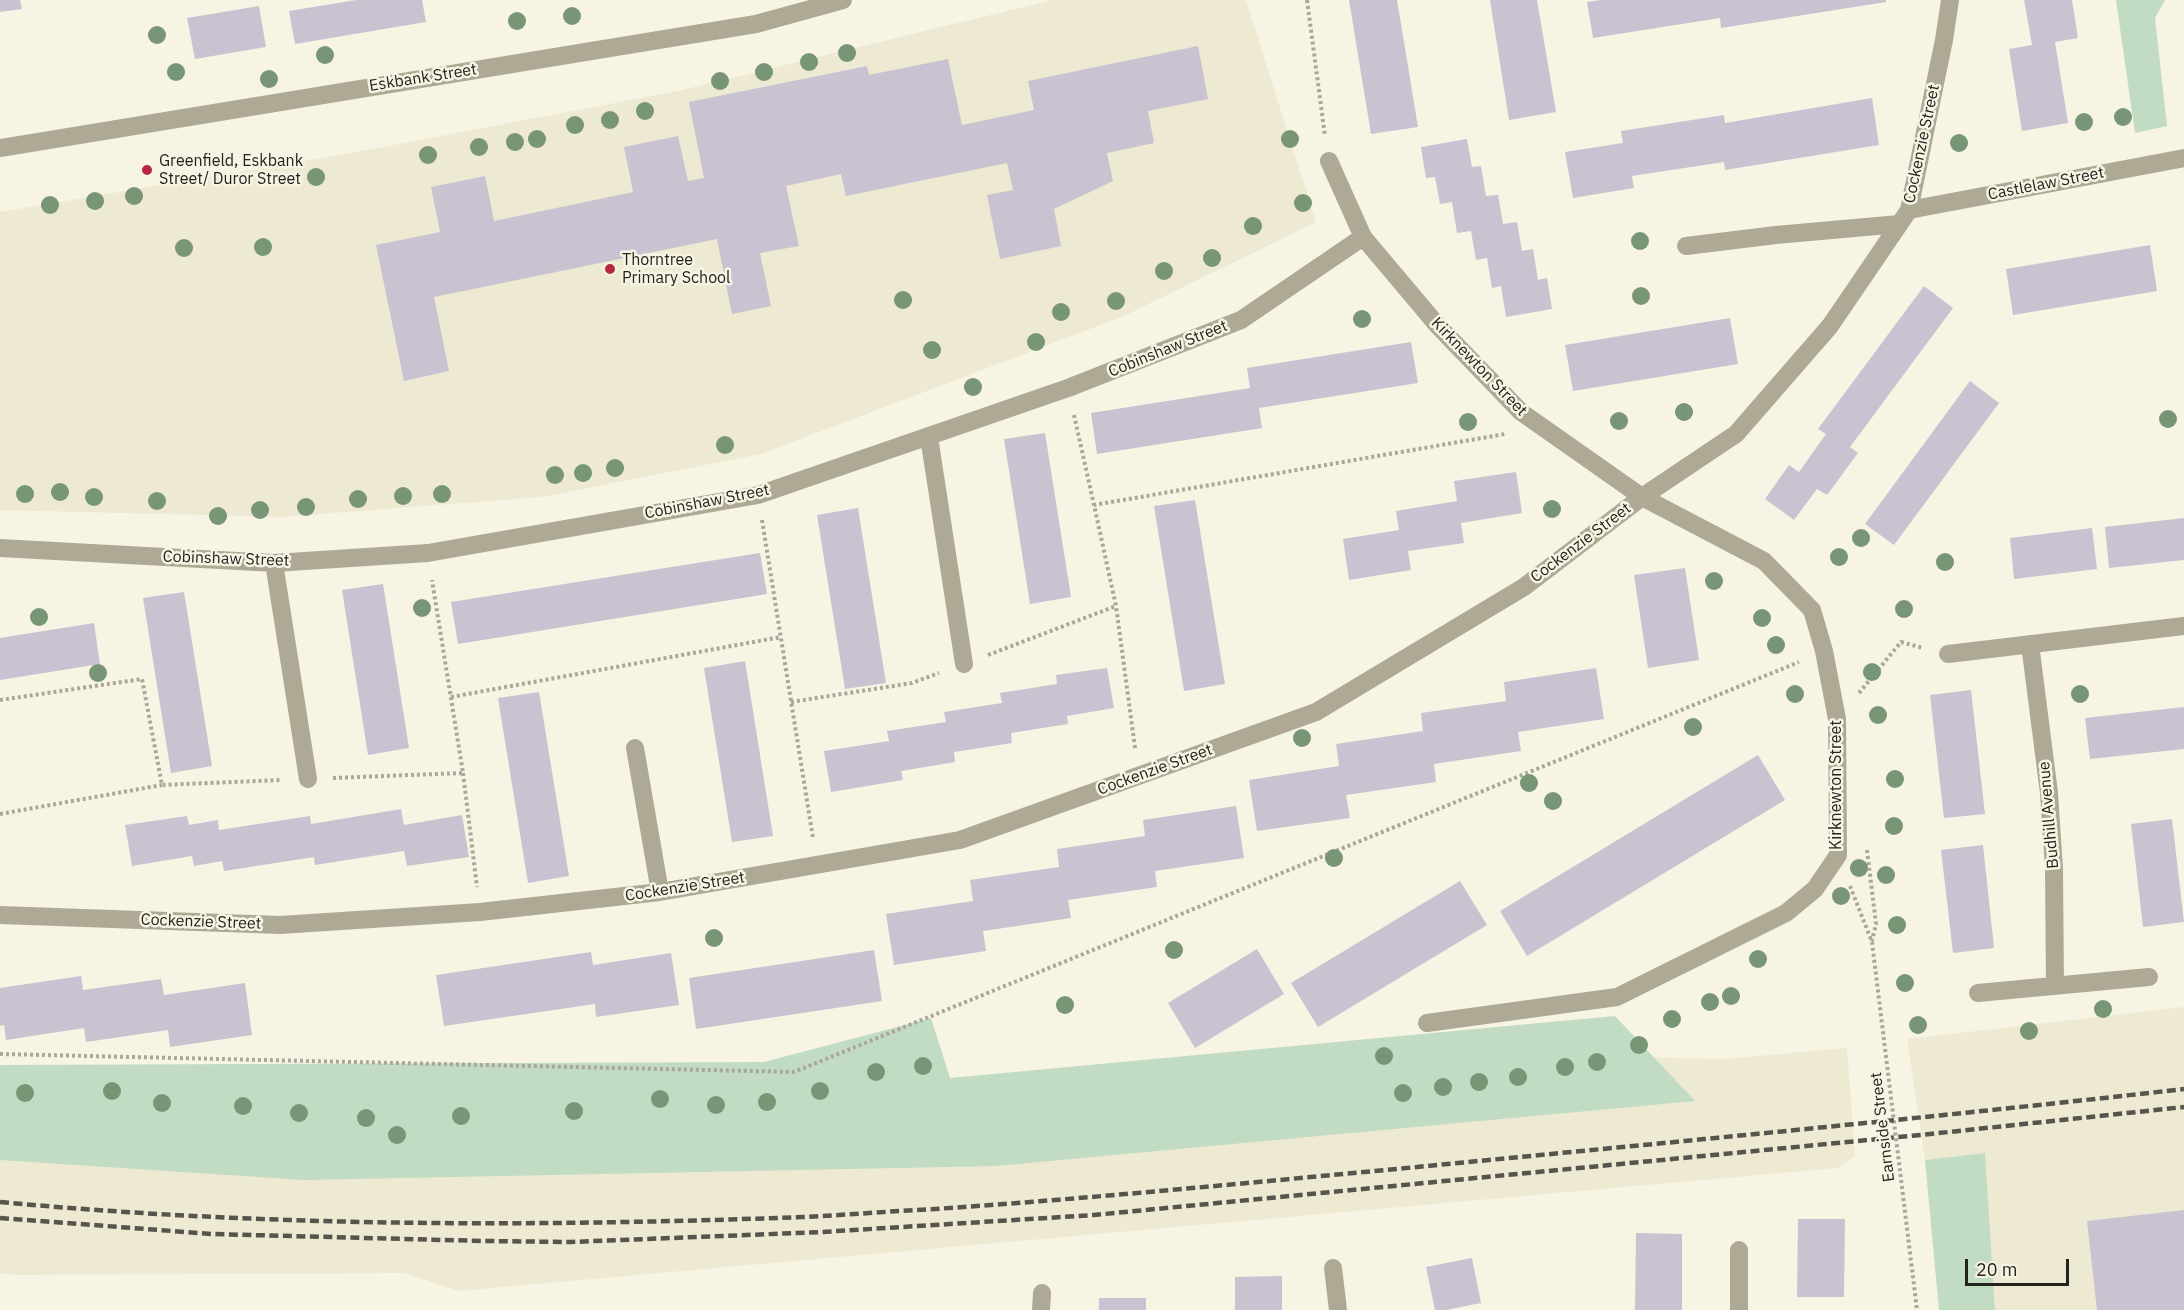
<!DOCTYPE html>
<html>
<head>
<meta charset="utf-8">
<style>
	body { margin:0 }
	#map { position:relative; width:2184px; height:1310px; overflow:hidden; background:#f7f4e4; font-family:"IBM Plex Sans",sans-serif }
	canvas { display:block }
	.scale { position:absolute; left:1965px; top:1259px; width:104px; height:27px; box-sizing:border-box; border:3px solid #24231d; border-top:0; padding-left:8px; font-size:18px; line-height:21px; white-space:nowrap; color:#24231d; -webkit-text-stroke:4px #f7f4e4; paint-order:stroke }
</style>
</head>
<body>
<div id="map">
<canvas width="2184" height="1310"></canvas>
<div class="scale">20 m</div>
</div>
<script>
const ctx = document.querySelector('canvas').getContext('2d');
ctx.lineJoin = 'round';
function fill(path, color) { ctx.fillStyle = color; ctx.fill(path, 'evenodd'); }
function stroke(path, color, width, dash) { ctx.strokeStyle = color; ctx.lineWidth = width; ctx.lineCap = dash ? 'butt' : 'round'; ctx.setLineDash(dash || []); ctx.stroke(path); }
function write(font, color, halo, rows, align = 'center') {
  ctx.font = font + ' "IBM Plex Sans",sans-serif'; ctx.lineWidth = 5; ctx.setLineDash([]); ctx.textBaseline = 'middle'; ctx.strokeStyle = halo; ctx.fillStyle = color; for (const [text, x, y, turn = 0] of rows) {
    ctx.save(); ctx.translate(x, y); ctx.rotate((+turn || 0) * Math.PI / 180); ctx.textAlign = isNaN(turn) ? turn : align; if (halo) ctx.strokeText(text, 0, 0); ctx.fillText(text, 0, 0); ctx.restore();
  }
}
fill(new Path2D(`
	M1052,0h194l70,222 -192,94 -363,138 -219,43 -261,20 -281,-7v-298l351,-59 327,-62z
	M2184,1007v303h-189l-10,-157 -60,7 -18,-121z
	M1847,1048l8,108 -17,12 -1380,123 -53,-18 -391,2 -14,-2v-176l735,2 845,-43 144,3z`), '#ede9d2');
fill(new Path2D(`
	M2116,0h49l-10,18 12,108 -32,7z
	M1615,1016l80,85 -699,65 -692,14 -304,-20v-95l764,-3 167,-44 19,60z
	M1985,1153l10,157h-56l-14,-150z`), '#c2dbc3');
fill(new Path2D(`
	M0,0h20l2,9 -22,3z
	M356,0h66l4,22 -131,22 -6,-33z
	M1349,0h48l21,127 -47,7z
	M1490,0h47l19,112 -47,8z
	M1601,0h285v2l-165,26 -1,-10 -127,20 -6,-36z
	M2024,0h48l6,38 -23,4 13,81 -46,8 -13,-82 23,-4z
	M259,6l7,41 -71,12 -8,-41z
	M1198,46l10,53 -60,12 6,32 -47,10 6,28 -59,28 7,37 -61,13 -13,-64 26,-5 -6,-27 -161,33 -5,-22 -55,12 13,60 -39,7 11,53 -39,8 -15,-75 -283,58 15,74 -45,10 -28,-136 64,-13 -9,-45 54,-11 9,45 139,-29 -9,-45 54,-11 10,45 16,-3 -15,-76 178,-36 2,9 79,-16 14,66 72,-15 -6,-29z
	M1872,98l7,47 -154,25 -1,-8 -92,14 2,12 -61,10 -8,-46 58,-9 -2,-12 103,-16 1,8z
	M1467,139l5,28 9,-1 5,30 12,-1 5,29 14,-2 5,29 11,-2 5,31 9,-2 5,31 -46,8 -5,-31 -9,2 -5,-30 -11,2 -5,-29 -14,2 -5,-31 -12,2 -5,-27 -9,1 -5,-31z
	M2150,245l7,46 -144,24 -7,-46z
	M1924,286l29,22 -103,139 8,6 -31,42 -10,-6 -23,31 -29,-21 24,-34 10,7 27,-38 -8,-5z
	M1730,318l8,46 -165,27 -8,-46z
	M1411,342l7,41 -159,25 3,20 -165,26 -6,-41 159,-25 -3,-20z
	M1970,381l29,22 -105,142 -29,-21z
	M1045,433l26,164 -41,7 -26,-165z
	M1516,472l6,41 -61,10 3,20 -56,8 3,19 -62,10 -6,-41 56,-9 -3,-19 61,-10 -3,-20z
	M1195,500l30,184 -41,7 -30,-185z
	M858,508l28,175 -41,6 -28,-174z
	M2184,518v42l-75,8 -4,-41z
	M2092,528l5,41 -83,10 -4,-41z
	M760,553l7,41 -309,50 -7,-42z
	M1685,568l14,92 -51,8 -14,-93z
	M383,584l26,164 -41,7 -26,-165z
	M184,592l28,174 -41,7 -28,-175z
	M94,623l6,41 -100,16v-42z
	M745,661l28,175 -41,6 -28,-174z
	M1107,668l7,40 -47,8 1,8 -57,9 1,10 -58,9 1,10 -54,9 2,9 -72,12 -7,-41 65,-10 -2,-10 59,-9 -2,-10 58,-9 -2,-10 57,-9 -1,-9z
	M1596,668l8,51 -86,13 3,19 -87,13 2,18 -90,13 4,23 -93,13 -8,-51 90,-14 -3,-22 87,-13 -2,-18 85,-12 -2,-19z
	M1971,690l14,124 -41,4 -14,-123z
	M539,692l30,184 -41,7 -30,-185z
	M2184,707v42l-94,10 -5,-41z
	M1758,755l27,45 -258,156 -27,-45z
	M1236,806l8,52 -89,13 2,16 -89,13 3,18 -88,13 3,20 -92,14 -8,-51 87,-13 -3,-21 89,-13 -2,-18 88,-13 -2,-16z
	M401,809l3,16 58,-10 7,42 -62,9 -3,-15 -89,14 -1,-8 -90,14 -2,-10 -28,5 -2,-10 -60,10 -7,-41 62,-9 2,9 29,-5 1,10 91,-14 1,8z
	M2172,819l12,103 -41,5 -12,-103z
	M1983,845l11,103 -41,5 -12,-103z
	M1460,881l27,44 -169,102 -27,-44z
	M1257,949l27,45 -89,54 -27,-45z
	M874,950l8,51 -186,28 -7,-51z
	M591,952l2,13 78,-12 8,52 -83,12 -1,-13 -151,22 -8,-51z
	M81,976l2,14 78,-11 3,16 81,-12 7,52 -82,12 -2,-17 -82,12 -2,-14 -78,12 -2,-15 -4,1v-38z
	M2184,1210v100h-87l-10,-89z
	M1798,1219h47l-1,78h-47z
	M1636,1233l46,1v76h-47z
	M1472,1258l9,45 -35,7h-11l-9,-43z
	M1282,1276v34h-47v-33z
	M1099,1298h47v12h-47z`), '#c9c2d1');
stroke(new Path2D(`
	M1307,0l18,136
	M1074,415l20,90
	M762,520l51,318
	M988,655l128,-49
	M1859,693l42,-51 22,6
	M451,697l330,-60
	M0,700l142,-21 20,106 118,-5
	M791,702l121,-19 27,-10
	M1135,748l-19,-142 -22,-101 411,-71
	M463,773l14,114
	M333,778l130,-5 -31,-193
	M0,814l162,-29
	M1867,850l9,74 -4,17
	M1850,886l22,56 45,368
	M0,1054l794,18 1005,-410`), '#a9a79a', 4, [3, 3]);
stroke(new Path2D(`
	M0,148l756,-124 87,-24
	M1329,161l34,76 75,89 83,86 121,85 122,64 48,49 12,41 13,68 1,136 -23,34 -29,24 -169,84 -190,26
	M1909,210l275,-52
	M1686,246l90,-11 123,-11
	M929,437l35,227
	M0,548l274,15 154,-10 330,-58 310,-107 173,-68 122,-83
	M274,563l34,216
	M2030,644l19,149 5,76 1,117
	M1948,654l236,-28
	M635,748l25,144
	M0,915l280,10 200,-13 180,-20 300,-52 356,-128 208,-125 118,-90 94,-63 94,-108 79,-116 35,-170 6,-40
	M1978,993l171,-16
	M1333,1268l5,42
	M1041,1310l1,-17
	M1739,1310v-60`), '#aea995', 18);
stroke(new Path2D(`
	M0,1202c267,25 536,25 803,15 44,-2 88,-6 132,-8 161,-11 322,-27 482,-42 256,-25 512,-49 767,-78
	M0,1218l212,16 272,7 87,1 251,-10 272,-17 836,-81 254,-27`), '#56544c', 4.5, [9, 4.5]);
ctx.fillStyle = '#789576';
for (const [x, y] of [
	[572,16],
	[517,21],
	[157,35],
	[847,53],
	[325,55],
	[809,62],
	[176,72],
	[764,72],
	[269,79],
	[720,81],
	[645,111],
	[2123,117],
	[610,120],
	[2084,122],
	[575,125],
	[537,139],
	[1290,139],
	[515,142],
	[1959,143],
	[479,147],
	[428,155],
	[316,177],
	[134,196],
	[95,201],
	[1303,203],
	[50,205],
	[1253,226],
	[1640,241],
	[263,247],
	[184,248],
	[1212,258],
	[1164,271],
	[1641,296],
	[903,300],
	[1116,301],
	[1061,312],
	[1362,319],
	[1036,342],
	[932,350],
	[973,387],
	[1684,412],
	[2168,419],
	[1619,421],
	[1468,422],
	[725,445],
	[615,468],
	[583,473],
	[555,475],
	[60,492],
	[25,494],
	[442,494],
	[403,496],
	[94,497],
	[358,499],
	[157,501],
	[306,507],
	[1552,509],
	[260,510],
	[218,516],
	[1861,538],
	[1839,557],
	[1945,562],
	[1714,581],
	[422,608],
	[1904,609],
	[39,617],
	[1762,618],
	[1776,645],
	[1872,672],
	[98,673],
	[1795,694],
	[2080,694],
	[1878,715],
	[1693,727],
	[1302,738],
	[1895,779],
	[1529,783],
	[1553,801],
	[1894,826],
	[1334,858],
	[1859,868],
	[1886,875],
	[1841,896],
	[1897,925],
	[714,938],
	[1174,950],
	[1758,959],
	[1905,983],
	[1731,996],
	[1710,1002],
	[1065,1005],
	[2103,1009],
	[1672,1019],
	[1918,1025],
	[2029,1031],
	[1639,1045],
	[1384,1056],
	[1597,1062],
	[923,1066],
	[1565,1067],
	[876,1072],
	[1518,1077],
	[1479,1082],
	[1443,1087],
	[112,1091],
	[820,1091],
	[25,1093],
	[1403,1093],
	[660,1099],
	[767,1102],
	[162,1103],
	[716,1105],
	[243,1106],
	[574,1111],
	[299,1113],
	[461,1116],
	[366,1118],
	[397,1135]
]) { ctx.beginPath(); ctx.arc(x, y, 9, 0, 2 * Math.PI); ctx.fill(); }
for (const [x, y, r, color] of [
	[147,170,6,"#b82742"],
	[610,269,6,"#b82742"]
]) { const dot = new Path2D(); dot.arc(x, y, r, 0, 2 * Math.PI); ctx.fillStyle = color; ctx.fill(dot); stroke(dot, '#f7f4e4', 2); }
write('16px', '#24231d', '#f7f4e4', [
	["Eskbank Street",423,78,-9],
	["Cockenzie Street",1922,144,-78],
	["Castlelaw Street",2046,184,-11],
	["Cobinshaw Street",1168,349,-22],
	["Kirknewton Street",1479,367,46],
	["Cobinshaw Street",707,502,-11],
	["Cockenzie Street",1581,543,-37],
	["Cobinshaw Street",226,559,2],
	["Cockenzie Street",1155,770,-20],
	["Kirknewton Street",1836,785,-90],
	["Budhill Avenue",2049,815,-95],
	["Cockenzie Street",685,887,-9],
	["Cockenzie Street",201,922,2],
	["Earnside Street",1883,1127,-97]
]);
write('16px', '#24231d', '#f7f4e4', [
	["Greenfield, Eskbank",159,161],
	["Street/ Duror Street",159,179],
	["Thorntree",622,260],
	["Primary School",622,278]
], 'left');
</script>
</body>
</html>
